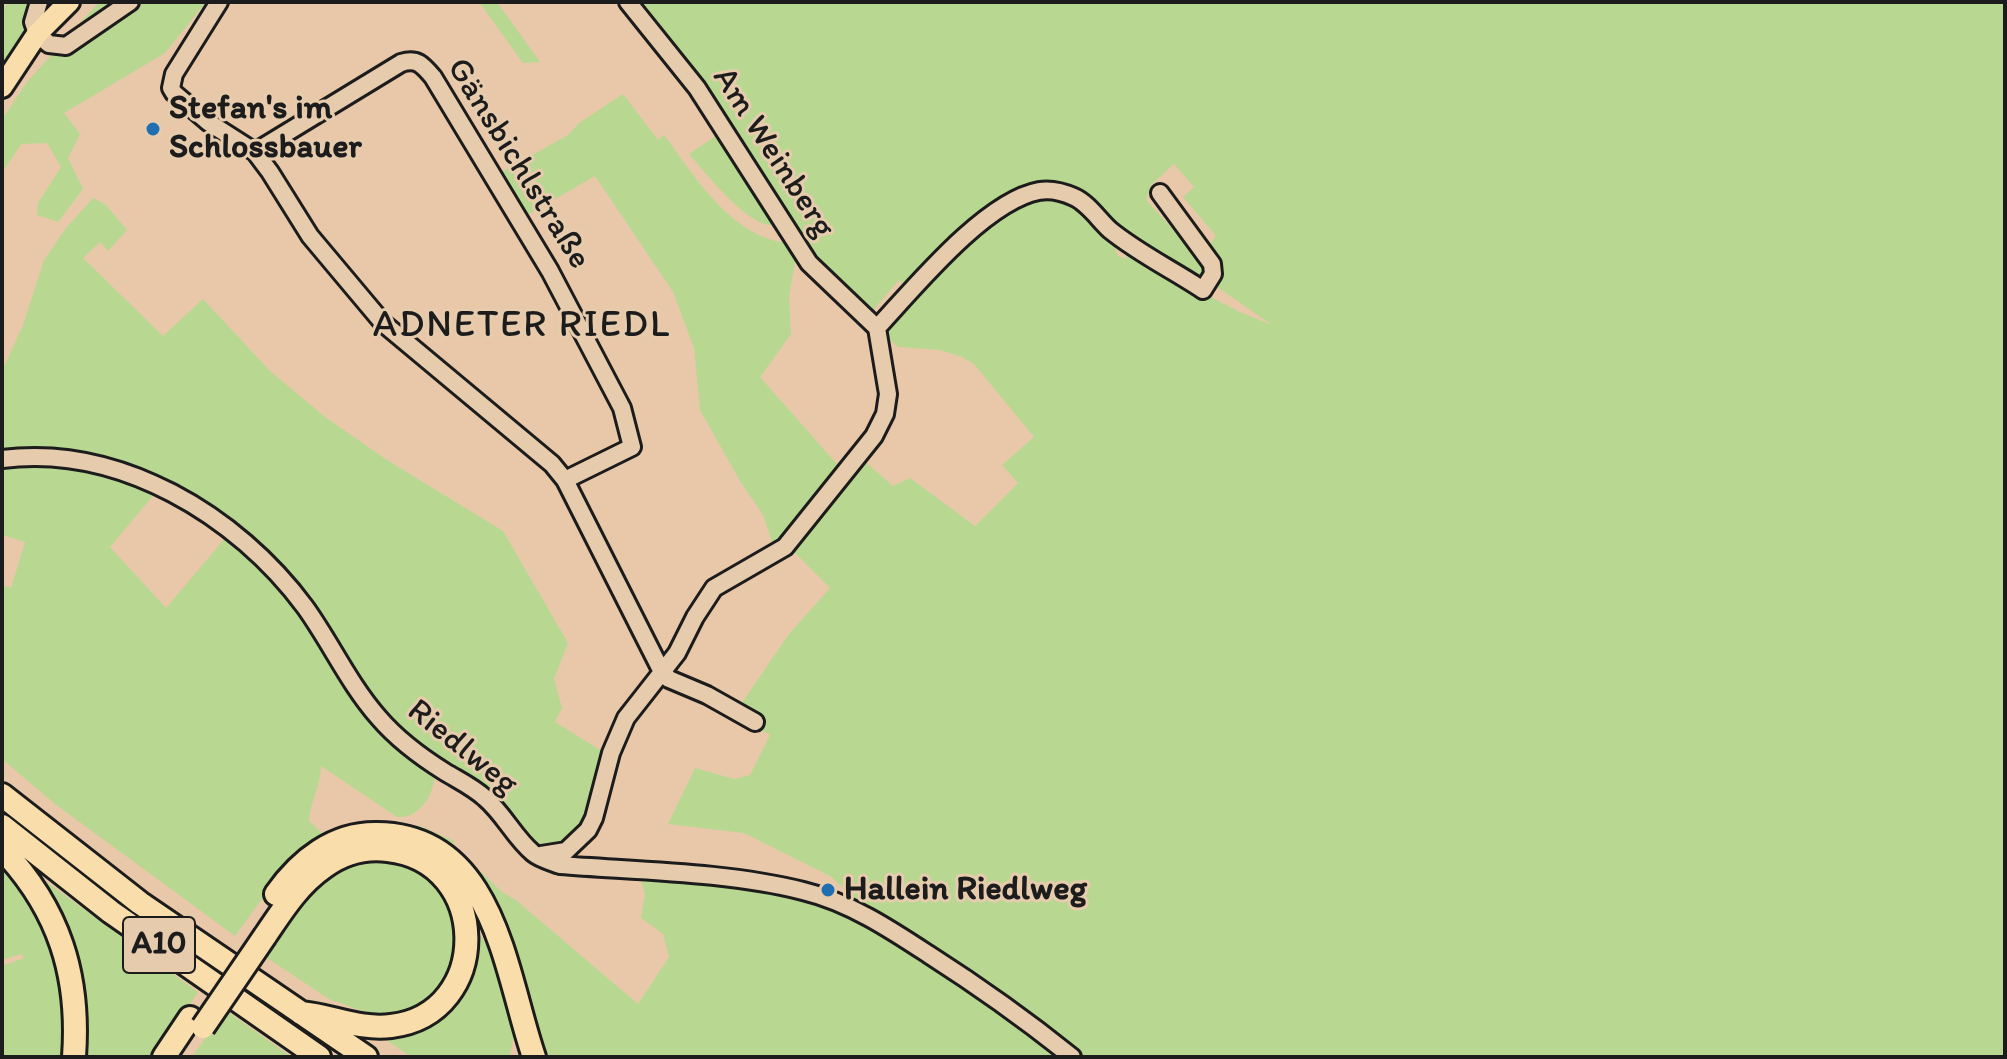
<!DOCTYPE html>
<html>
<head>
<meta charset="utf-8">
<style>
	body { margin:0 }
	#map { position:relative; width:2007px; height:1059px; overflow:hidden; background:#e8c8a8; font-family:Itim,sans-serif }
	canvas { display:block }
	.frame { position:absolute; inset:0; border:4px solid #1c1c1c; pointer-events:none }
</style>
</head>
<body>
<div id="map">
<canvas width="2007" height="1059"></canvas>
<div class="frame"></div>
</div>
<script>
const ctx = document.querySelector('canvas').getContext('2d');
ctx.lineJoin = 'round';
function fill(path, color) { ctx.fillStyle = color; ctx.fill(path, 'evenodd'); }
function stroke(path, color, width, dash) { ctx.strokeStyle = color; ctx.lineWidth = width; ctx.lineCap = dash ? 'butt' : 'round'; ctx.setLineDash(dash || []); ctx.stroke(path); }
function write(font, color, halo, rows, align = 'center') {
  ctx.font = font + ' Itim,sans-serif'; ctx.lineWidth = 6; ctx.setLineDash([]); ctx.textBaseline = 'middle'; ctx.strokeStyle = halo; ctx.fillStyle = color; for (const [text, x, y, turn = 0] of rows) {
    ctx.save(); ctx.translate(x, y); ctx.rotate((+turn || 0) * Math.PI / 180); ctx.textAlign = isNaN(turn) ? turn : align; if (halo) ctx.strokeText(text, 0, 0); ctx.fillText(text, 0, 0); ctx.restore();
  }
}
fill(new Path2D(`
	M9,2h25l-10,32 -22,32v-56z
	M99,2h107l-41,51 -101,60 16,21 -12,24 15,31 -25,33 -21,-7 1,-12 23,-36 -14,-24 -26,1 -19,29v-54l25,-37z
	M479,2h18l43,60 -17,1z
	M637,2h1368v1055h-927l-44,-35 -153,-101 -51,-45 -86,-43 -76,-9 27,-56 39,11 16,-4 20,-40 -16,-9 4,-9 -19,-10 50,-73 41,-46 -39,-39 71,-90 31,27 17,-8 65,48 43,-43 -16,-18 32,-28 -60,-73 -12,-7 -22,-7 -42,-3 -17,-16c34,-39 105,-123 155,-136 14,-3 30,2 41,9 12,8 23,18 26,33l6,-3 9,22 9,3c-11,-29 -17,-40 -42,-59 -62,-46 -138,47 -178,88l-8,-8 -26,30 -58,-53 -3,3 -46,-76 -68,-100zM1174,164l20,23 -11,10 33,39 -8,10 5,38 59,41 -30,-12 -47,-24 11,-24 -60,-65 5,-15z
	M623,94l35,46 6,-5c27,37 58,86 102,103 8,3 16,4 24,6l7,8 -8,44 2,38 -31,43 82,93 -68,78 -11,-33 -23,-34 -40,-71 -6,-62 -21,-56 -78,-116 -71,41 -26,-43 70,-39 11,-12z
	M723,131l54,93c-24,10 -73,-53 -88,-70z
	M93,198l12,6 22,26 -19,21 -8,-9 -17,16 80,78 40,-37 67,72 55,46 62,43 116,71 65,112 -14,36 8,29 -7,14 50,31 -13,59 -23,32 -26,6 -13,-5 -89,-83 -59,-45 -129,-173 -167,-89 -19,-4 -7,4h-58v-84l21,-46 21,-65 22,-32z
	M2,464h73l82,27 -47,56 56,61 61,-72 62,57 40,59 -1,6 11,18 96,96c0,21 -15,47 -38,45l-76,-51c0,20 -11,35 -12,55l18,17 -50,40 -42,58 -180,-132 -53,-45v-174l9,3 14,-46 -23,-7z
	M392,824l28,2 34,15 -1,4 49,47 15,9 121,103 31,-47 -6,-23 -22,-16 4,-24 -6,-20 169,22 84,39 174,122h-518l-29,-94 -24,-60 -76,-71z
	M376,857l30,4 24,14 21,25 8,53 -16,34 -31,26 -28,6 -55,-20 -65,-43c32,-51 49,-86 112,-99z
	M2,865l13,15 33,50 18,73 -2,54h-62v-91l22,-8 -3,-4 -19,6z
	M44,880l154,112 -44,65h-73l-41,-174z
	M473,925c21,25 39,74 40,107 1,8 -2,17 -3,25h-99l-35,-24 65,-23z
	M225,1010l67,47h-100z`), '#b8d892');
const minor = new Path2D(`
	M39,2l-6,20 4,12 12,10 17,2 64,-44
	M219,2l-45,72 -3,14 3,5 34,29 47,30 15,20 40,64 73,87 169,141 13,16 97,192 7,7 38,16 48,27
	M628,2l69,86 112,175 68,65
	M255,152l146,-89c16,-5 21,1 32,14l117,194 72,137 10,39 -67,33
	M877,328c37,-40 108,-127 162,-137 12,-2 24,1 35,6 14,6 25,23 36,33 28,23 63,40 93,60l10,-16 -1,-10 -52,-71
	M2,459c117,-15 235,56 303,148 26,36 44,77 74,111 18,21 42,39 66,54 13,8 28,15 40,26 19,16 29,39 48,55 7,6 19,9 27,12 77,6 169,7 243,26 46,11 87,38 125,63 50,32 98,66 144,103
	M541,855l25,-4 22,-21 6,-12 17,-65 15,-35 51,-65 18,-36 19,-29 71,-41 89,-111 11,-22 3,-20 -11,-66`);
const major = new Path2D(`
	M2,87l35,-53 32,-32`);
const highway = new Path2D(`
	M2,795l138,108 226,154
	M2,826l109,86 208,145
	M2,849c57,60 78,126 72,208
	M276,894c24,-34 58,-61 101,-60 118,1 128,139 157,223
	M265,936c17,-25 33,-51 59,-69 19,-14 40,-20 64,-17 103,11 105,164 3,176 -31,4 -59,-10 -90,-13
	M164,1057l26,-39`);
stroke(minor, '#1c1c1c', 22);
stroke(major, '#1c1c1c', 26);
stroke(highway, '#1c1c1c', 28);
stroke(minor, '#e6cbad', 16);
stroke(major, '#f9deab', 20);
stroke(highway, '#f9deab', 22);
const highwayBridge = new Path2D(`
	M203,1027l62,-91`);
stroke(highwayBridge, '#1c1c1c', 28, []);
stroke(highwayBridge, '#f9deab', 22);
for (const [x, y, r, color] of [
	[153,129,8,"#1f6fb2"],
	[828,890,8,"#1f6fb2"]
]) { const dot = new Path2D(); dot.arc(x, y, r, 0, 2 * Math.PI); ctx.fillStyle = color; ctx.fill(dot); stroke(dot, '#e6cbad', 3); }
for (const [x, y, w] of [
	[159,945,72]
]) { const box = new Path2D(); box.roundRect(x - w / 2, y - 28, w, 56, 6); ctx.fillStyle = '#e6cbad'; ctx.fill(box); stroke(box, '#1c1c1c', 2); }
write('bold 32px', '#1c1c1c', null, [
	["A10",159,945]
]);
write('bold 34px', '#1c1c1c', '#e6cbad', [
	["Stefan's im",169,109],
	["Schlossbauer",169,148],
	["Hallein Riedlweg",844,890]
], 'left');
write('34px', '#1c1c1c', '#e6cbad', [
	["Am Weinberg",773,153,57],
	["Gänsbichlstraße",518,164,58],
	["Riedlweg",462,748,39]
]);
ctx.letterSpacing = '2px';
write('38px', '#1c1c1c', '#e6cbad', [
	["ADNETER RIEDL",522,326]
]);
ctx.letterSpacing = '0px';
</script>
</body>
</html>
